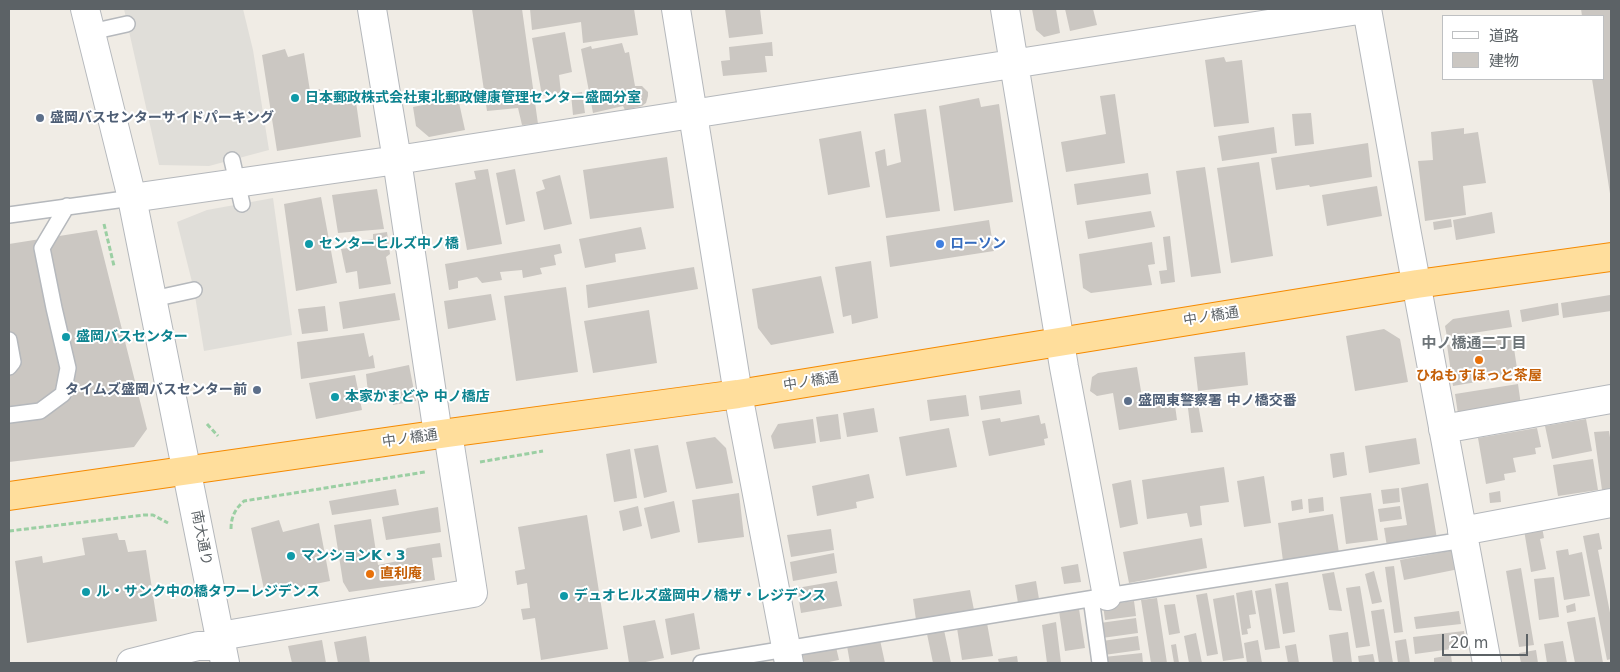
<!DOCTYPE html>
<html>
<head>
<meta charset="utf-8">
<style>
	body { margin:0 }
	#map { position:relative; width:1620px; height:672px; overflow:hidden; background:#f0ece5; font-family:"DejaVu Sans","Noto Sans JP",sans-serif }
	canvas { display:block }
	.frame { position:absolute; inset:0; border:10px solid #5c6266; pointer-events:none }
	.legend { position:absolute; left:1442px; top:15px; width:162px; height:65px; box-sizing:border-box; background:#fff; border:1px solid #bec0c2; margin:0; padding:6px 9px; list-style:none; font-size:15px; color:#5c6266 }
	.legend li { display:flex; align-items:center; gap:10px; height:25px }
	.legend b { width:25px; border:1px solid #bec0c2 }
	.scale { position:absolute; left:1442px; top:634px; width:86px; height:22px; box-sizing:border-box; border:2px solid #5c6266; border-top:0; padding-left:6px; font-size:15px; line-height:18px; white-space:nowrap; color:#5c6266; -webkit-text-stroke:4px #fff; paint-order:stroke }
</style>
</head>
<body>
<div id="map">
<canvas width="1620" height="672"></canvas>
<div class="frame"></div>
<ul class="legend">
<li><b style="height:6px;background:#fff"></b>道路</li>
<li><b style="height:14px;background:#cbc7c2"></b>建物</li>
</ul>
<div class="scale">20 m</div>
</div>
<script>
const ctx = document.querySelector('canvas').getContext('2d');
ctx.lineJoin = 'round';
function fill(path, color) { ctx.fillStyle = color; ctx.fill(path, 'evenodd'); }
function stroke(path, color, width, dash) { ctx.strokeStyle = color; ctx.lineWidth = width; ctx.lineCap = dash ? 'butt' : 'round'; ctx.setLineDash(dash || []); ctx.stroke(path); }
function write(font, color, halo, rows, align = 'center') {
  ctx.font = font + ' "DejaVu Sans","Noto Sans JP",sans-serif'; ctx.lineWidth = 4; ctx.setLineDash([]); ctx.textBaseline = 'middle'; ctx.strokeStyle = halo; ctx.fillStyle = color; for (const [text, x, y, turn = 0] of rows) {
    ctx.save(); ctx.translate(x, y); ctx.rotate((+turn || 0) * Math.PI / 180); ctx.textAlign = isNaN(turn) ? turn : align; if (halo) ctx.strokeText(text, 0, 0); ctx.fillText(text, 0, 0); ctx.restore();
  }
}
fill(new Path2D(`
	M124,9h119l10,41 16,100 -60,16 -50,-1z
	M273,198l19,137 -88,16 -10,-61 -17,-68 30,-12z`), '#e0ded9');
fill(new Path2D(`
	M472,9h50l16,115 -16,1 -4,-17 -31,3z
	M530,9h104l4,26 -55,8 -2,-21 -49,8z
	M725,9h35l3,25 -34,4z
	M1032,9h24l4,24 -16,4 -8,-7z
	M1065,9h28l4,16 -27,6z
	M1581,9h30v191l-19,-121h12v-63h-22z
	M565,32l7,40 -13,3 2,18 -19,3 -10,-58z
	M772,42l1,14h-8l2,16 -44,4 -2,-15 9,-1 -1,-13z
	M622,43l3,10 4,-1 6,34h7l6,6v4l-2,7 -4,3 -17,4 -2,-4 -30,7 -12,-64 10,-3 1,3z
	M285,49l3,8 16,-4 6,38 10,-2 1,12 34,-6 6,42 -84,14 -15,-96z
	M1224,57l2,5 16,-2 7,63 -35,4 -9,-67z
	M582,92l3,21 -12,2 -2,-21z
	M1115,94l10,69 -59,9 -5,-30 45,-8 -6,-38z
	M458,98l7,32 -36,7 -13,-11 -3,-19z
	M979,98l2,9 18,-3 14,98 -59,9 -15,-105z
	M926,109l14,102 -54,7 -11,-66 10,-3 2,17 14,-4 -7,-48z
	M1311,113l3,31 -19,2 -3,-32z
	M1274,127l3,26 -55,8 -4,-25z
	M1464,128v6l14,-2 8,51 -23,3 3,29 -41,6 -7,-60 15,-1 -2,-28z
	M861,131l9,56 -42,8 -9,-56z
	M1368,143l4,34 -62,10 -1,-2 -33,5 -5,-32z
	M667,157l7,51 -84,11 -7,-49z
	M1259,162l14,94 -42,7 -14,-95z
	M1205,167l16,106 -30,4 -15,-106z
	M488,169l14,75 -35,6 -12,-67 21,-4 -2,-8z
	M515,169l10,52 -19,4 -10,-52z
	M1148,173l3,21 -74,11 -3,-21z
	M560,175l12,49 -28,6 -8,-38 9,-3 -3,-9z
	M1377,186l5,30 -55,10 -5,-31z
	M377,189l7,40 -46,4 -6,-38z
	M321,197l16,86 -41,8 -12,-87z
	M1151,211l4,16 -67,12 -3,-18z
	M1492,212l3,21 -39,7 -3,-20z
	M1451,219l1,8 -18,3 -1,-8z
	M989,220l5,31 -104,16 -4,-31z
	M641,227l5,22 -31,5 1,8 -31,6 -6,-29z
	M97,230l50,199 -13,18 -125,15v-218z
	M387,232l3,22 -4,3 5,27 -32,5 -2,-18 -11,2 -5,-24 13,-2 -1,-5 20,-3v-5z
	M1170,236l5,46 -14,2 -2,-13 8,-1 -4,-33z
	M1152,242l3,22 -7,1 4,20 -61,8 -8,-5 -4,-34z
	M560,244l2,9 -8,2 2,10 -16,3 2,6 -19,4 -1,-8 -22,2 2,8 -20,3 -5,-6 -19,4v7l-9,2 -4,-26z
	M871,261l7,57 -26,6 -1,-9 -8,2 -8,-50z
	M694,267l4,22 -110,19 -2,-23z
	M821,276l13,57 -63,12 -13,-17 -6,-39z
	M566,287l12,85 -62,9 -12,-85z
	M395,293l5,27 -57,9 -4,-27z
	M491,294l5,26 -48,9 -4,-28z
	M1610,295l1,16 -48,7 -2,-15z
	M1558,303l1,12 -37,7 -2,-12z
	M325,306l3,25 -26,3 -4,-25z
	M649,310l8,53 -64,10 -9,-52z
	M1509,310l3,17 -65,10 -2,-11 8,-7z
	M1384,329l16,10 8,43 -53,9 -9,-55z
	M364,333l5,24 4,-2 2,13 -74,11 -4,-37z
	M1512,335l6,40 -65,11 -6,-41z
	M1245,352l3,33 -50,6 -4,-34z
	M409,365l7,36 -23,4 -1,-8 -23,5 -3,-28z
	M1137,367l6,36 31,-5 3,22 -58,10 -6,-37 -16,3 -7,-5 2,-14 6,-4z
	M355,375l7,35 -46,9 -7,-36z
	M1518,384l3,21 -63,9 -3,-20z
	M1020,390l2,14 -41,6 -2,-14z
	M966,395l3,21 -39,5 -3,-21z
	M1197,398l6,34 -12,1 -4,-33z
	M874,408l4,24 -31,5 -4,-24z
	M838,414l3,25 -21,3 -4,-25z
	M1039,415l2,9 4,-1 3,15 -4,1 1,6 -56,11 -7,-35 18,-3 1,4z
	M813,419l3,24 -42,6 -3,-13 7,-12z
	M1586,419l6,32 -40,8 -7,-33z
	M949,428l8,39 -51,9 -7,-39z
	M1537,428l4,19 -6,1 1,6 -23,4 3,14 -12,2 1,6 -19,4 -8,-46z
	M1609,431l2,13v45l-9,1 -8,-58z
	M715,437l11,11 7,35 -37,6 -10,-47z
	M1416,438l4,26 -51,9 -4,-27z
	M658,445l9,47 -23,6 -10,-49z
	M630,449l7,49 -23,4 -8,-48z
	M1344,452l3,23 -14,3 -3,-24z
	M1593,459l5,31 -40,6 -5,-31z
	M1224,467l5,35 -29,4 2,19 -12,2 -3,-14 -40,6 -5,-39z
	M869,474l5,24 -18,4 1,6 -40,8 -5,-30z
	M1264,476l7,47 -27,4 -7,-46z
	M1131,480l7,44 -18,4 -8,-44z
	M1428,483l9,56 -50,8 -3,-19 23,-3 -6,-37z
	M1399,488l1,14 -17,2 -2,-14z
	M396,489l3,16 -67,10 -3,-14z
	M1500,491l1,11 -11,1 -1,-10z
	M739,493l5,44 -46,6 -6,-43z
	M1371,493l7,47 -32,4 -6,-47z
	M1323,497l1,14 -15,2 -1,-14z
	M1302,499l1,10 -11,2 -1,-10z
	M674,501l6,31 -29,7 -7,-31z
	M638,506l4,20 -19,5 -4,-20z
	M1400,506l2,13 -22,3 -2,-13z
	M438,507l3,25 -55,8 -4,-23z
	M1333,514l6,39 -56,8 -5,-38z
	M587,515l21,134 -67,11 -6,-42 -12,2 -2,-11 9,-1 -3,-25 -10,2 -2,-14 10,-2 -7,-42z
	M371,519l7,46 20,-4 9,-13 33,-5 2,14 -10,1 3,22 -86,12 -6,-10 -9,-57z
	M279,520l4,12 36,-9 11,58 -65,13 -14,-66z
	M1542,527l2,11 -4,1 6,30 -15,3 -7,-42z
	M831,529l3,21 -43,7 -4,-22z
	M117,533l2,7h6l3,12 18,-2 11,71 -130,22 -12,-82 27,-5 1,7 42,-8 -3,-17z
	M1599,533l3,16 -4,1 13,68v41l-4,1 -24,-124z
	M1202,538l5,30 -78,15 -6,-31z
	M1568,549l1,6 13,-3 8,44 -26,4 -8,-49z
	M1455,550l4,19 -55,11 -4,-20z
	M834,553l3,20 -44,8 -3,-19z
	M1078,564l3,18 -17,2 -3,-17z
	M1394,566l9,66 -9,1 -9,-66z
	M1521,568l13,77 -15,2 -13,-76z
	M1374,571l8,31 -10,2 -7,-30z
	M1334,572l8,39 -13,-1 -7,-36z
	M1554,577l5,40 -20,3 -5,-41z
	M837,581l5,25 -41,7 -4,-25z
	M1036,581l3,18 -21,4 -3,-18z
	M1288,582l7,50 -12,2 -8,-50z
	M1360,586l10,60 -14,2 -10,-60z
	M1271,588l9,60 -15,2 -10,-59z
	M970,590l4,20 -58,10 -3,-21z
	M1252,590l4,24 -7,1 2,13 -4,1 1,5 -6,1 -6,-42z
	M1207,593l11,61 -11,2 -11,-61z
	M1234,595l10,63 -21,3 -10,-62z
	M1157,598l10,65h-16l-10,-63z
	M1134,601l2,15 -31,4 -2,-15z
	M1575,603l1,8 -9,2 -1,-7z
	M1175,604l5,29 -11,2 -5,-30z
	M1079,609l6,39 -20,3 -6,-40z
	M1384,609l9,54h-14l-8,-52z
	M1459,611l2,13 -45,5 -2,-12z
	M694,613l6,36 -29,6 -6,-36z
	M1595,617l8,46h-28l-8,-41z
	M1136,618l2,15 -36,5 -2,-15z
	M655,620l9,38 -23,5h-12l-6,-37z
	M1056,622l5,41h-14l-5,-38z
	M987,623l6,33 -31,4 -5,-32z
	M944,630l7,33h-18l-6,-29z
	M1464,631l2,16 -51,7 -2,-17z
	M1348,632l4,31h-19l-4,-28z
	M1196,633l6,30h-13l-5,-27z
	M366,636l4,27h-32l-4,-21z
	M1138,636l2,14 -36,5 -2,-14z
	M1406,639l4,24h-12l-3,-22z
	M322,640l4,23h-34l-4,-17z
	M880,640l5,23h-35l-3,-17z
	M1258,640l4,23h-15l-3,-20z
	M1563,641l4,22h-20l-3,-19z
	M1176,644l3,19h-5l-3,-18z
	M1296,644l3,19h-11l-3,-17z
	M836,647l3,13 -15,3h-21l-2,-8z
	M1536,650l2,13h-17l-2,-10z
	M1142,653l1,10h-38l-1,-6z
	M1373,654l2,9h-16l-1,-7z
	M1451,655l1,8h-18v-5z
	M1017,656l1,7h-19l-1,-4z`), '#cbc7c2');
const service = new Path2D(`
	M91,32l36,-8
	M232,160l10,44
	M9,215l123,-17
	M153,299l41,-9
	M9,340l4,22 -4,5
	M9,415l31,-4 23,-17 5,-26 -14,-60 -12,-60 25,-42
	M1094,599l-2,6 8,58
	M701,663l406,-67 357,-56`);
const minor = new Path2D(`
	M372,9l25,151 41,274
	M676,9l62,385 51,269
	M1005,9l59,358 43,229
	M1367,9l40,225 80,429
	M132,198l265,-38 968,-151
	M1443,429l168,-30
	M1462,531l149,-28
	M220,636l253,-43 -25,-160
	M131,663l67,-17h24`);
const tertiary = new Path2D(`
	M85,9l47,189 93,465`);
const trunk = new Path2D(`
	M9,496l439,-63 290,-39 679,-110 194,-27`);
stroke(service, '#b5b8bc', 18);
stroke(minor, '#b5b8bc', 30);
stroke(tertiary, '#b5b8bc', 30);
stroke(trunk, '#f58a00', 30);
stroke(new Path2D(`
	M104,224l10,42
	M207,424l11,12
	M480,462l63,-11
	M231,529c0,-12 4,-20 13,-28l181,-29
	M9,531l135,-16h9l15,8`), '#9bcfa3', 3, [5, 2.5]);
stroke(service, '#fff', 15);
stroke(minor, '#fff', 28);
stroke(tertiary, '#fff', 28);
stroke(trunk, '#ffde9c', 28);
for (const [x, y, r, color] of [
	[295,98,5,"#0f9aa8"],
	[40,118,5,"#5c6f8a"],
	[309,244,5,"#0f9aa8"],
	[940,244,5,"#3f7fe0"],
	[66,337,5,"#0f9aa8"],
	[1479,360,5,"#e8710a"],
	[257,390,5,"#5c6f8a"],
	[335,397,5,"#0f9aa8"],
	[1128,401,5,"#5c6f8a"],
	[291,556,5,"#0f9aa8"],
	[370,574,5,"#e8710a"],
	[86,592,5,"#0f9aa8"],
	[564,596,5,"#0f9aa8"]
]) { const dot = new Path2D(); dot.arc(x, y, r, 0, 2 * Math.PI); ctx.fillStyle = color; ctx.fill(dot); stroke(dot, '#fff', 2); }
write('bold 14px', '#0d838f', '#fff', [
	["日本郵政株式会社東北郵政健康管理センター盛岡分室",305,98],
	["センターヒルズ中ノ橋",319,244],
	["盛岡バスセンター",76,337],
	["本家かまどや 中ノ橋店",345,397],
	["マンションK・3",301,556],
	["ル・サンク中の橋タワーレジデンス",96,592],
	["デュオヒルズ盛岡中ノ橋ザ・レジデンス",574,596]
], 'left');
write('bold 14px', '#4e5e75', '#fff', [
	["盛岡バスセンターサイドパーキング",50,118],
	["タイムズ盛岡バスセンター前",247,390,"right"],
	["盛岡東警察署 中ノ橋交番",1138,401]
], 'left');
write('bold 14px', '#366cbe', '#fff', [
	["ローソン",950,244]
], 'left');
write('14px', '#5c6266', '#fff', [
	["中ノ橋通",1211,317,-9],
	["中ノ橋通",811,382,-9],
	["中ノ橋通",410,439,-8],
	["南大通り",201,538,79]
]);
write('bold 14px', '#c56008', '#fff', [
	["ひねもすほっと茶屋",1479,376],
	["直利庵",380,574,"left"]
]);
write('bold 15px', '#6d7478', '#fff', [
	["中ノ橋通二丁目",1474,344]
]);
</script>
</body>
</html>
